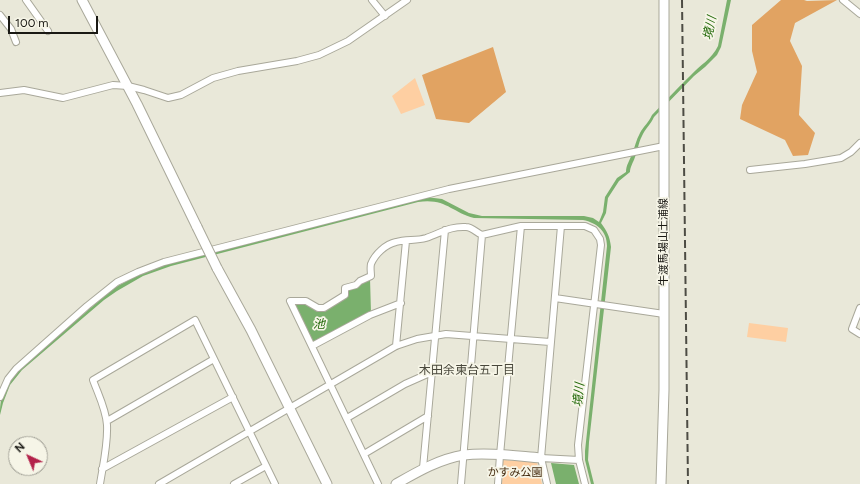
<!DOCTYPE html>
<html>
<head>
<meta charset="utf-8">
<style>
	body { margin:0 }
	#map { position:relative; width:860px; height:484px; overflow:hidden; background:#e9e8d9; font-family:Figtree,sans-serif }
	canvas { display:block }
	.north { position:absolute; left:8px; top:436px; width:40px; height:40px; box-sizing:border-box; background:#f6f5e7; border:1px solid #9e9d93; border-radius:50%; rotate:316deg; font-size:11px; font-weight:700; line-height:16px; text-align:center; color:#1a1914 }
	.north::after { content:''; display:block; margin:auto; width:14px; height:18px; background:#b3224a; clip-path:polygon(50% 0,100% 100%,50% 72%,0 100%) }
	.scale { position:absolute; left:8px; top:16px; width:90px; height:18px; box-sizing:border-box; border:2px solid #1a1914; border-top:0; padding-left:5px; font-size:12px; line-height:14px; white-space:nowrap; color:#1a1914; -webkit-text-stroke:3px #f6f5e7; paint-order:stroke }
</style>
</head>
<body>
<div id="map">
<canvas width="860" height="484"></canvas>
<div class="north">N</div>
<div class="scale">100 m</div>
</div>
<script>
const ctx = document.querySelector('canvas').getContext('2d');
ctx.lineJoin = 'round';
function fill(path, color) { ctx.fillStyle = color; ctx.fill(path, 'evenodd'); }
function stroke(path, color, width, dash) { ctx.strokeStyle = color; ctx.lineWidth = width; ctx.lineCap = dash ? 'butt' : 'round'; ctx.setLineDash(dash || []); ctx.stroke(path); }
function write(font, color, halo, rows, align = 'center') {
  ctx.font = font + ' Figtree,"Noto Sans JP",sans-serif'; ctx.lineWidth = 3.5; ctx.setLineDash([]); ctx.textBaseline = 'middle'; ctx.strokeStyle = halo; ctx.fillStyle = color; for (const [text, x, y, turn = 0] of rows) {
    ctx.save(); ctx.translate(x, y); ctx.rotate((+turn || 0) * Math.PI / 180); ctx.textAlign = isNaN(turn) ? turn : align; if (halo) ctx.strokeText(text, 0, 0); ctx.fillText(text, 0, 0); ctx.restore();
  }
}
fill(new Path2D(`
	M415,78l10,27 -24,9 -9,-18z
	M749,323l39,5 -2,14 -39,-5z
	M503,460l34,2 5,22h-40z`), '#fecfa2');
fill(new Path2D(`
	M781,0h23l3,1 30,-1 -42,23 -5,18 12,25 -3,49 16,18 -7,22 -15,1 -8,-16 -45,-21 2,-14 15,-33 -5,-21v-26z
	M493,47l13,45 -37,31 -33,-4 -14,-44z`), '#e1a362');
fill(new Path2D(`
	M727,0h4l-10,47 -4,8 -12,12 -11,9 -40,41c-3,7 -9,12 -12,19 -4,7 -4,15 -7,21 -2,6 -5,10 -5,15l-11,9 -11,17 -2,15 -5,10c6,8 9,14 10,24l-22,195 -1,18 6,24h-3l-6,-24v-9l22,-205c0,-15 -10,-23 -24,-26l-109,-2c-23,-6 -28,-20 -56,-16l-247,64 -28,10 -26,15 -13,9 -82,70 -12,15 -7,18 -3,12c0,-23 6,-30 20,-47l94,-80 28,-15 29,-10 255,-66 16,2 27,14 13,3h102l9,2 6,4 4,-10 2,-15 12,-19 9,-6c0,-7 4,-12 6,-18 3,-7 4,-14 8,-21 3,-6 9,-11 12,-18 13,-13 25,-27 39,-40 9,-10 21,-16 27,-29z
	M370,278l1,35 -59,31 -21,-42 14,1 7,5 6,2 7,-1 22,-20z
	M551,463l23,2 5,19h-23z`), '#7ab06d');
const street = new Path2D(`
	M26,0l22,31
	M372,0l13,16
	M843,0l17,14
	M0,15l11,14 5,13
	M0,93l24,-3 39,8 50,-13 15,1 16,4 24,8 13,-3 32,-17 25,-7 59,-10 22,-6 29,-14 59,-41
	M750,170l55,-6 36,-6 10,-6 9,-9
	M555,298l109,16
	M860,308l-8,21 8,5
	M312,346l58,-31 31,-12
	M396,346l10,-105
	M0,397l8,-18 8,-10 71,-63 30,-24 21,-10 26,-10 285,-73 215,-43
	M347,418l58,-34 27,-12
	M107,421l107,-62
	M364,454l64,-38
	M541,458l38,2
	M423,468l22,-238
	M102,469l131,-72
	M100,484c3,-19 8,-40 7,-59 -1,-16 -9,-31 -14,-45l102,-60 80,164
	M159,484l220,-128 17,-10 21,-7 29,-5 104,8
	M234,484l32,-18
	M378,484l-88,-183h16l12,7h6l21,-13v-7l11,-3 4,-4 11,-5c0,-4 -1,-8 0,-12 4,-10 15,-20 25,-22 10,-3 20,-1 30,-4 15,-5 24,-12 40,-11 6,0 11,6 16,8l39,-9h64l9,4 6,9 1,6 -23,200 1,15 6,24
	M461,484l21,-249
	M498,484l2,-29 21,-229
	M547,484l-6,-26 20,-232`);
const secondary = new Path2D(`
	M82,0l55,104 60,123
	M217,268l34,62 76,154
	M396,484c21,-12 43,-25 68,-29 25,-3 52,1 77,3
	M661,484l3,-94v-390`);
stroke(street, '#a9a89a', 8);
stroke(secondary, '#a9a89a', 11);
stroke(street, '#fff', 6);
stroke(secondary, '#fff', 9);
stroke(new Path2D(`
	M682,0l6,484`), '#4d4c44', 2, [8, 4]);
const secondaryBridge = new Path2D(`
	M197,227l20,41`);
stroke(secondaryBridge, '#a9a89a', 11, []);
stroke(secondaryBridge, '#fff', 9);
write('11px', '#1a1914', '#f6f5e7', [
	["牛渡馬場山土浦線",664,242,-90]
]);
write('11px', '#43290d', '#f6f5e7', [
	["かすみ公園",515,473]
]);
write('italic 12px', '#216808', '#f6f5e7', [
	["境川",710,28,-78],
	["池",319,324],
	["境川",579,395,-84]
]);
write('12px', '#49483c', '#f6f5e7', [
	["木田余東台五丁目",467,370]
]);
</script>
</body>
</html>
